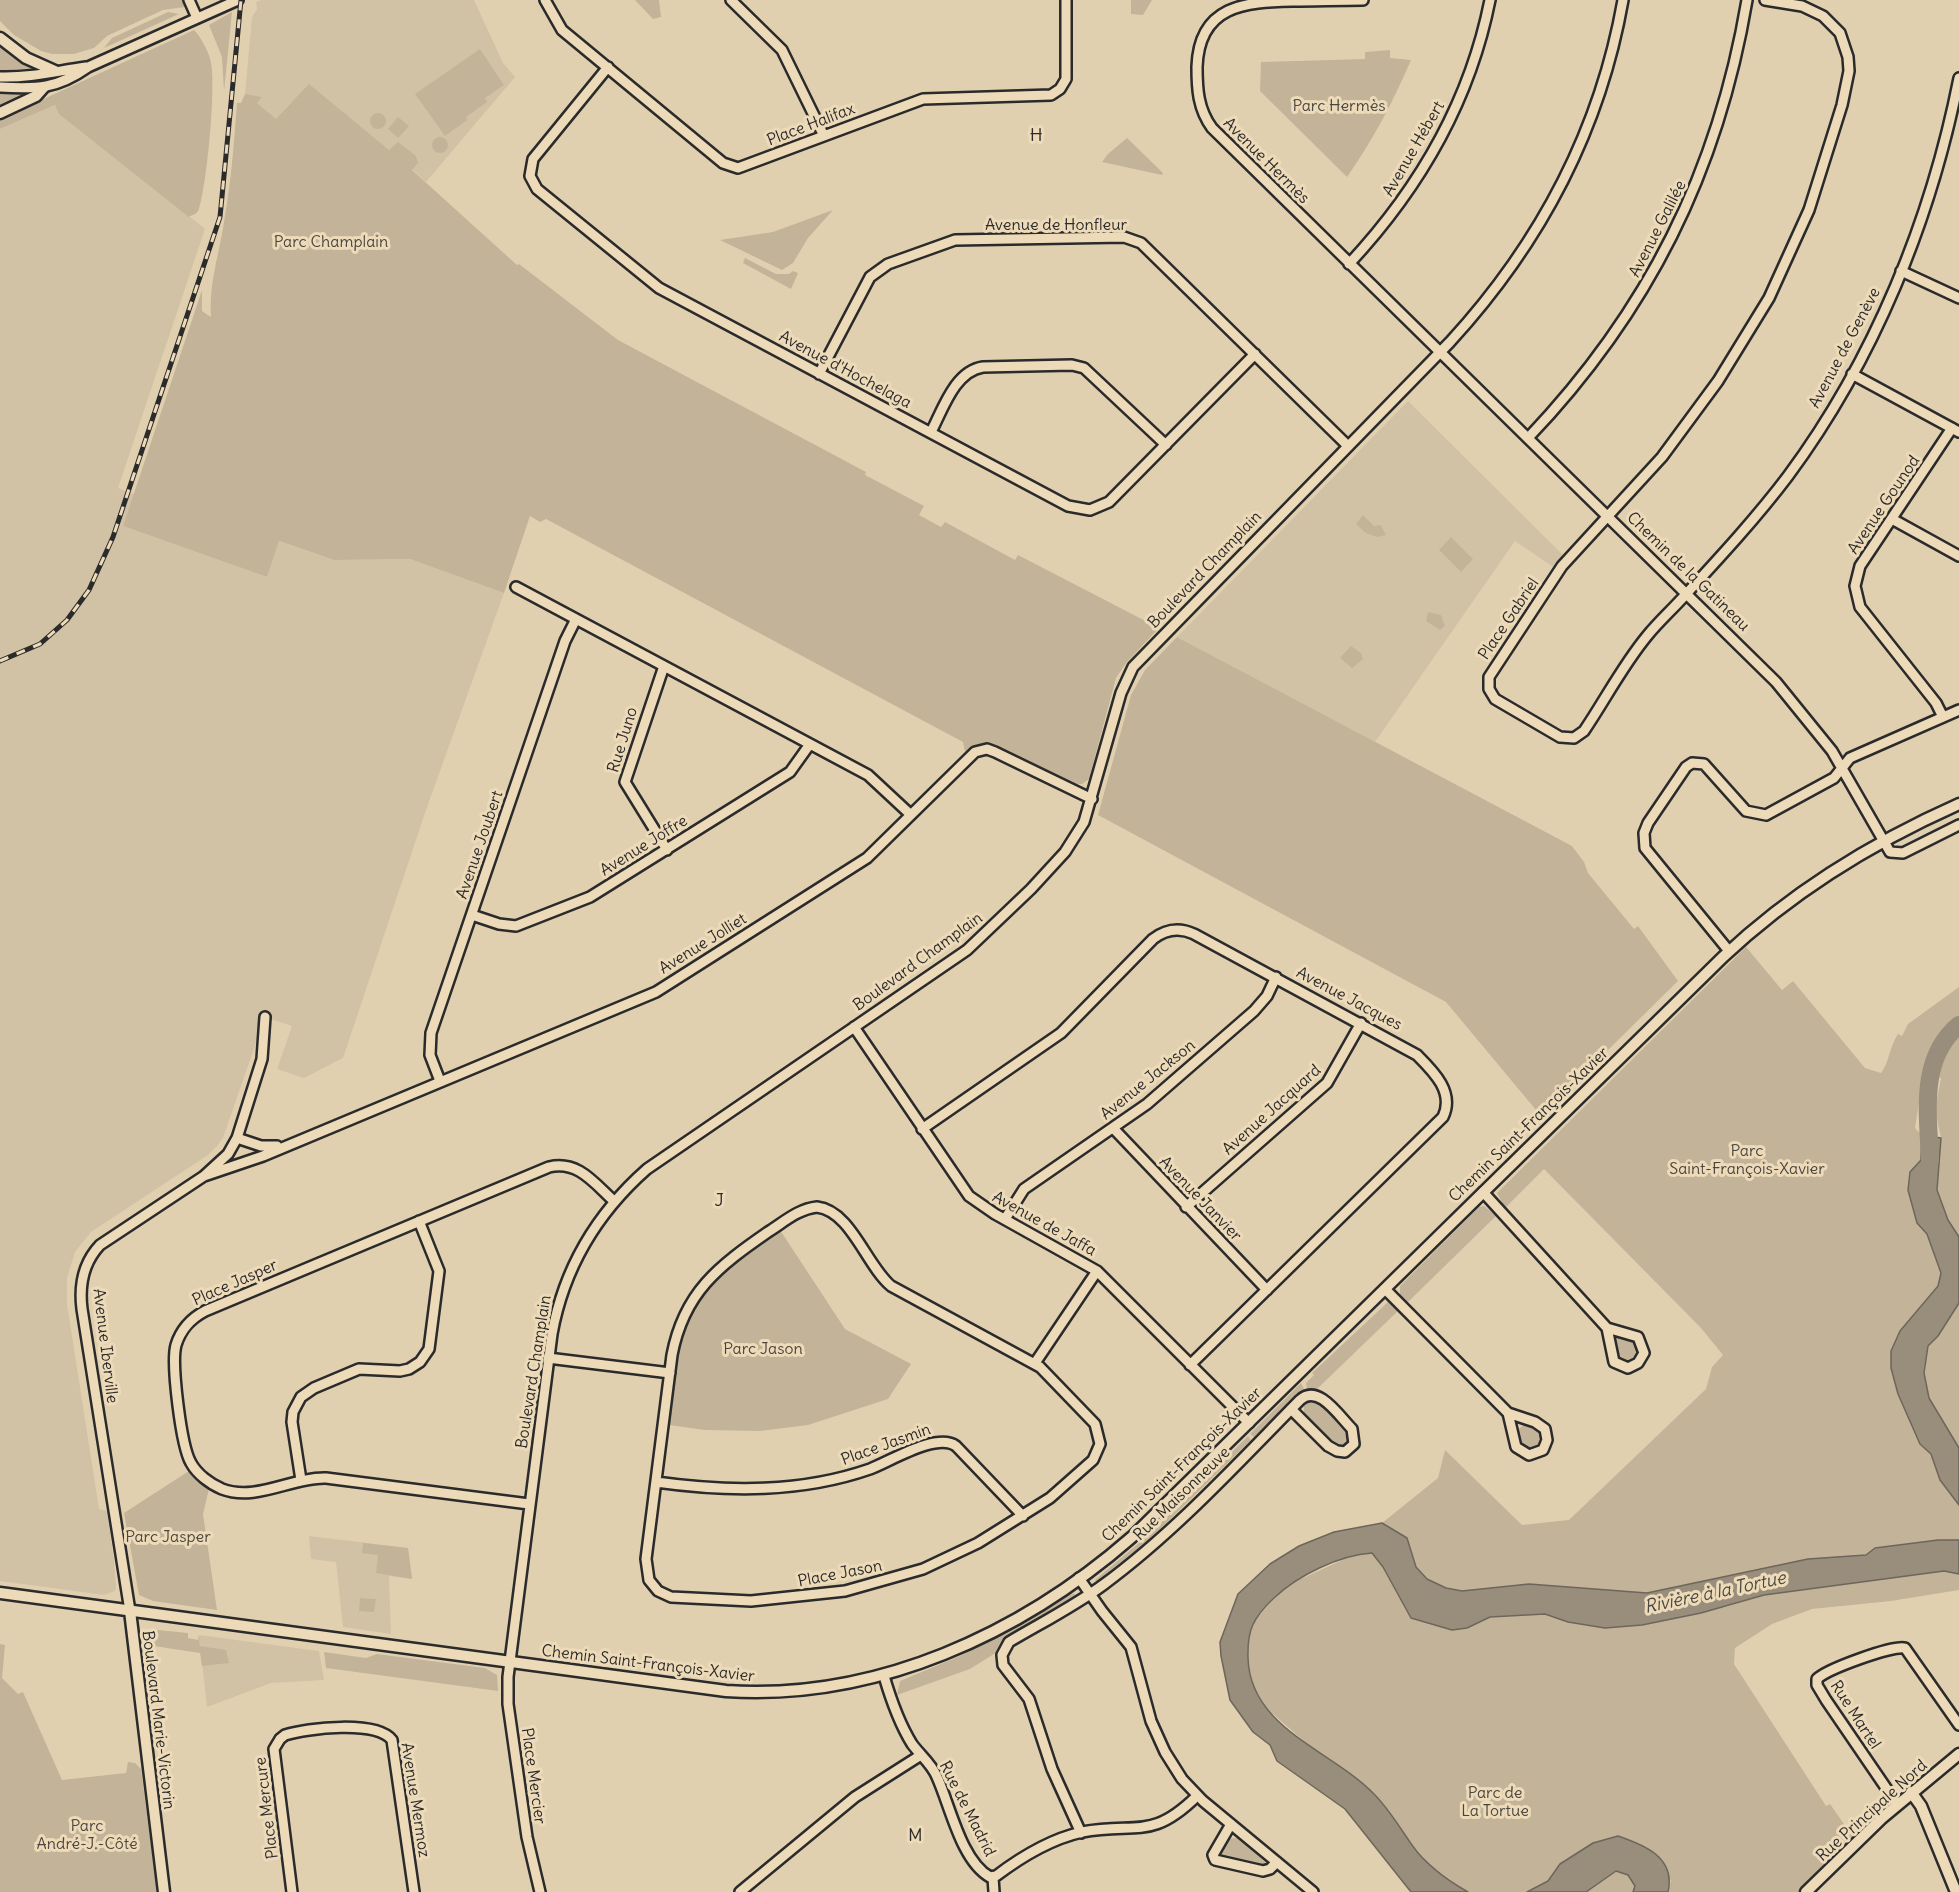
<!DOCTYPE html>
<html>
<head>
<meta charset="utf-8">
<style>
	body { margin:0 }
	canvas { display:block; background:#e1d0b0 }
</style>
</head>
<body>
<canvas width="1959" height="1892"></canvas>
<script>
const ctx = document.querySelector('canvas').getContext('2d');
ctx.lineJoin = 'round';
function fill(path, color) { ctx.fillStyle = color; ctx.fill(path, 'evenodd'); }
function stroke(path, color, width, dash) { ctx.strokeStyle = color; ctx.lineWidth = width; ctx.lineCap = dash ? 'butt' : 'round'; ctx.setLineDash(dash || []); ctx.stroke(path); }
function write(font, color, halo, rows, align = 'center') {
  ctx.font = font + ' Delius,sans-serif'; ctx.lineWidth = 6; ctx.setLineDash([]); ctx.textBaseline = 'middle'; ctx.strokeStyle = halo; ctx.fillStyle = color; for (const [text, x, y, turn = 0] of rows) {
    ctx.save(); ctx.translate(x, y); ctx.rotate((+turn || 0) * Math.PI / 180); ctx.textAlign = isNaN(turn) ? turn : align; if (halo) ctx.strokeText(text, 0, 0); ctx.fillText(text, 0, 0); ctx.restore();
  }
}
fill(new Path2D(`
	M261,0h213l29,63 12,14 -89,105 -14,-13 -136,-49 -20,-17 5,-6 -16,-3 7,-77 5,-8 -1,-7z
	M55,105l150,124 -87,259 16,6 -11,32 144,51 11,-36 56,19 76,-1 94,34 -78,217 -83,248 -39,20 -27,-9 15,-43 -27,-9 -42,121 -6,8 -9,9 -117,77 -16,20 -8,26v26l32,205 8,2 7,50 2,27 -1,3 -11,4 -104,-14v-1452z
	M1408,401l155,154 -10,12 -38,-26 -140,201 -198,-105z
	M309,1536l99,12 4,31 -23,-3 2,58 -48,-7 -7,-65 -25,-3z
	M199,1635l120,16 5,29 -53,3 -64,24z`), '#d2c2a5');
fill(new Path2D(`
	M0,0h182l3,7 -22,3 -56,26 -13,12 -20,6h-22l-11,-3 -27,-16 -14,-14z
	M635,0h24l2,17 -8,2z
	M1131,0h21l-9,15 -12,-1z
	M168,12l11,2 -75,34 8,-10z
	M232,12l-8,80 -2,-35 -13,-32z
	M194,30c7,7 16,24 17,33 5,26 -4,120 -12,146 -2,5 -6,6 -11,8l-3,-3 -126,-100 -4,-9 -55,24v-10z
	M0,45l33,24v4l-33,-1z
	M480,49l24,36 -19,13 2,4 -21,15 1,3 -22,16 -30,-42z
	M1390,50v8l21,2c-18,42 -38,80 -64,117l-87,-86 1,-29 104,-3v-7z
	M309,84l80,66 9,-8 18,14 2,7 -6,7 105,95 2,-1 99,76 248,132 -1,3 59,31 -5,9 22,12 4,-5 70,38 3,-5 141,73 -33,35 -10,15 -27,101 -7,5h-9l-86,-40 -12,1 -10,7 -2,-10 -417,-223 -6,3 -10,-6 -26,77 -94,-34 -76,1 -55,-19 -12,36 -144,-51 79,-236v21l9,6c-2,-34 8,-62 13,-95 7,-39 10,-79 13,-119h4l4,-9 17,3 -5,6 19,16z
	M0,92l30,2 -30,14z
	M370 121a8 8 0 1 1 16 0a8 8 0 1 1-16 0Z
	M398,117l11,9 -11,12 -10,-9z
	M432 145a8 8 0 1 1 16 0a8 8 0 1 1-16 0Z
	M1127,138l36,35 -1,2 -60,-13 6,-8z
	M833,210l-25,28 -15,25 -11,7 -62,-30 53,-8z
	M745,258l31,16h13l4,-3 5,2 -7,16 -48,-26z
	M1363,515l11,11 7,-1 5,10 -9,2 -11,-4 -10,-9z
	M1451,537l22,22 -12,13 -22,-22z
	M1428,612l13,3 4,11 -5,4 -14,-9z
	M1177,637l395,209 12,16 4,11 46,56 4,-3 40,55 -137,135 -95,-114 -348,-187 33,-120 14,-25z
	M1351,646l10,7 2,6 -11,9 -12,-10z
	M1746,947l36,43 11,-9 72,87 16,5c9,-12 8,-26 17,-39l4,2 6,-12 51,-37v250l-11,-17 -11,-30 4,-52 -6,-29 6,-31 -17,-8 -9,58 7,7 -1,25 -11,12 7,51 10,11 14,39 -3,12 -38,46 -9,37 7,26 22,50 11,10 9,26 19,25v35h-21l-63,8 -9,7 -58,4 -161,34 -118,-9 -67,7 -16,-3 -19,-9 -11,-12 -9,-29 -25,-15 56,-45 7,-28 77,75 47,-5 137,-131 6,-22 11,-12 -22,-27 -157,-159 -39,39 -8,-15z
	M1484,1206l12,10 -89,87 -7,-8v-9l79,-79z
	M780,1230l65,99 66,35 -23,35 -80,26 -48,6 -55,-1 -36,-5c13,-112 16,-129 111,-195z
	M1388,1302l11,8 -82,79h-10l-1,-6 8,-8 -2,-2z
	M1959,1303v145l-30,-50 -5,-25 4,-27 10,-10z
	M1613,1336l18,4 5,4 1,10 -10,7 -8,-3z
	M1301,1383l3,6 -50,48 -4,-3z
	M1311,1400l5,1 31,31 3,8c-4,6 -9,8 -15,4l-31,-31v-8z
	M1523,1425l13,3 5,7 -4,12 -11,1 -6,-6 -3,-11z
	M1248,1436l3,4 -101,99 -52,43 -3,-2 57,-48z
	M189,1471l20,18 -6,25 14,96 -64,-9 -14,-6 -15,-82z
	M363,1543l45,5 4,31 -36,-6 2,-18 -16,-2z
	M1372,1553l11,14 28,51 56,10 23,-11 41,-4 14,1 23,8 74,3 87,-19 35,-11 180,-24 15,3v16l-68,11 -79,8 -40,15 -37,24 -1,16 92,142 4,-2 23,33 -54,55h-131l3,-12 -78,-37 -33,21 -12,17 -21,11h-59l-37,-26 -82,-94 -29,-17 -54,-47 -12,-21 -6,-23 -1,-28 9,-17 30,-33 69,-32z
	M1074,1593l2,4 -7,5 -64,36 -8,14 -27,17 -73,26 3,-14 60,-25z
	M360,1598l16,1 -2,13 -15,-1z
	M158,1630l30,3v5l10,2 1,-5 1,11 26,4 3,13 -27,3 -2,-13 -53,-8 1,-9z
	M0,1644l5,1 -3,33 16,16 5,-2 39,88 64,-7 2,-11 7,1 6,6 16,123h-157z
	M324,1652l42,6 11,-4 108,14 12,7 1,16 -172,-23z
	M1236,1838l5,2 26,24 -4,2 -43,-11 8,-16z
	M1616,1871l12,4 7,11 -2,6h-47z`), '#c3b499');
const water = new Path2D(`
	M1922,1135l19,3 -4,52 11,30 11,17v66l-21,33 -10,10 -4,27 5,25 30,50v57l-19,-25 -9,-26 -11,-10 -22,-50 -7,-26v-17l9,-20 38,-45 3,-13 -14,-39 -10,-11 -9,-33 2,-18 11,-12z
	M1382,1523l25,15 9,29 11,12 19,9 16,3 67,-7 118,9 161,-34 58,-4 9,-7 63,-8h21v34l-15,-3 -180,24 -63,18 -59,12 -37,3 -37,-6 -23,-8 -55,3 -23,11 -15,2 -41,-12 -28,-51 -11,-14c-33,2 -75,23 -98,45 -21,20 -27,32 -26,60 2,71 85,93 126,136 15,15 26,34 38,51 14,20 35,35 56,47h-57l-66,-83 -68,-48 -7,-16 -17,-13 -23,-32 -9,-44 -1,-14 18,-48 32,-30 29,-18 35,-14z
	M1618,1836c26,9 58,21 50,56h-35l2,-6 -7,-11 -12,-4 -30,21h-59l21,-11 12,-17 33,-21z`);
fill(water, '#998e7b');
stroke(water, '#6d665b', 1.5);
stroke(new Path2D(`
	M1930,1160c-2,-47 -11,-102 29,-135`), '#998e7b', 18);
const minor = new Path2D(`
	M189,0l8,18
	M545,0l17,30 161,133 15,5 185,-69 128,-4 9,-6 6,-10v-79
	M731,0l51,50 42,86
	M1363,0c-24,0 -47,1 -70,1 -48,1 -94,4 -96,66 0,22 1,42 15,61l564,554 56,69 58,101 13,1 56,-28
	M1765,0l37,6 21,10 17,17 8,24 1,14 -7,34 -33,105 -40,88 -51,83 -56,76 -100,109 -73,111v12l6,10 65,38 14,1 10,-7c21,-31 39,-66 63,-95 12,-15 27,-28 40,-43 35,-38 70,-76 101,-117 86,-116 143,-256 171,-398
	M608,67l-75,92 -3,17 7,13 122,99 409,218 22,4 19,-8 146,-148
	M0,77c31,1 56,-6 86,-10
	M0,87c37,2 57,2 88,-20l150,-67
	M1349,264c70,-75 121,-163 141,-264
	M1901,271l58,27
	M819,374l51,-97 18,-13 67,-24 169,-3 17,6 207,203
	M1852,374l107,58
	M931,432c12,-23 24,-61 52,-65l89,-2 12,3 82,77
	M1528,438c120,-126 190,-266 219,-438
	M1892,519l67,37
	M516,587l352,188 43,40
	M664,666l-39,116 42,68
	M1943,717l-7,-14 -76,-96 -5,-21 5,-20 92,-138
	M472,915l27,9 17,2 74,-29 200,-125 20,-28
	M1729,951l-84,-103 -1,-15 4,-10 38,-56 6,-4 12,1 42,47 20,4 68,-37 16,-20 109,-48
	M854,1027l115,169 26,18 102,57 152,152
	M440,1081l-10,-26 1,-22 134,-392 11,-22
	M1113,1128l154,162
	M922,1129l139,-96 92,-94c13,-10 26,-12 41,-5l223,121c16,16 38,37 26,62l-253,248
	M237,1138l24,8h16
	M204,1176l59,-20 393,-164 211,-134 108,-106 12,-3 8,3 97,47
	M1483,1192l124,136
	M817,1207c34,4 49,58 74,79l149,81 55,57 5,20 -7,16 -43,38 -72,45 -55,26 -78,22 -94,10 -80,-4 -13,-6 -9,-11 -3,-21 26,-204c12,-63 47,-89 96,-123 16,-10 30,-23 49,-25z
	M1186,1207l141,-124 34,-60
	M1005,1219l19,-30 123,-85 107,-93 13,-15 9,-19
	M1385,1289l123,124
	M1607,1328l31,9 6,16 -6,10 -10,5 -14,-6z
	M548,1358l122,15
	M1035,1363l62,-92
	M1508,1413l27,9 10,7 2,11 -4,10 -14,5 -13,-8z
	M301,1480l-9,-58 1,-10 8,-15 13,-9 45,-19 41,2 9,-2 11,-7 9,-13 10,-78 -20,-50
	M656,1482c72,10 145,11 214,-13 21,-8 67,-37 86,-23l67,70
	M529,1504l-203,-26c-34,-1 -70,24 -104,11 -12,-5 -25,-15 -31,-26 -10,-17 -20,-100 -15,-118 5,-16 14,-26 29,-34l344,-144c29,-7 45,16 65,34
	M1079,1578l23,33 29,36 20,74 14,31 17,27 21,22 110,91
	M130,1611l-48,-302c-3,-24 1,-46 18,-64l104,-69 24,-22 9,-16 25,-79 3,-42
	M884,1676c7,24 15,47 28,68 8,11 20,20 25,33 13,28 24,84 53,100l6,-1c25,-19 55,-37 86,-44 55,-10 69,9 115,-36
	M1897,1804l-71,-104 -9,-15v-6c10,-10 76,-34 88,-31l54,77
	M1231,1824l-18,31 2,5 48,11 7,-2 7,-7
	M1081,1833l-29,-64 -23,-70 -26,-34 -1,-10 7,-13c32,-19 64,-35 94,-57 72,-53 134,-121 197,-185 18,-17 39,16 52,29l2,15 -9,8 -8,-1 -9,-5 -37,-37
	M993,1877l1,15
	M292,1892l-18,-143 6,-10 5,-4c23,-7 91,-15 107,5l22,152
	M540,1892l-13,-55 -19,-133v-27l44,-343c12,-66 44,-120 95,-165l320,-219 64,-61 34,-37 19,-30 37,-129 12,-26 317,-325c89,-97 150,-211 173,-342
	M740,1892l115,-95 66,-42`);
const tertiary = new Path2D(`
	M0,38l26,20 29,13
	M0,113l36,-17 8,-9
	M0,1593l726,98c150,10 295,-57 406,-154l591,-580c70,-66 148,-114 236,-153
	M130,1611l34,281
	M1911,1792l10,14 35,86
	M1806,1892l76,-74 77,-64`);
stroke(minor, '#2b2b2b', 14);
stroke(tertiary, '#2b2b2b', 15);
stroke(minor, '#eddab8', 9);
stroke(tertiary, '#eddab8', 10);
const rail = new Path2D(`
	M0,661l40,-17 27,-24 22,-30 24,-53 107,-320 21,-217`);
stroke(rail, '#2b2b2b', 5);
stroke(rail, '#eddab8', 3, [9]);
write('16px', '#494641', '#eddab8', [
	["Parc Hermès",1339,106],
	["Parc Champlain",331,242],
	["Parc",1747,1151],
	["Saint-François-Xavier",1747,1169],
	["Parc Jason",763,1349],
	["Parc Jasper",168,1537],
	["Parc de",1495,1793],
	["La Tortue",1495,1811],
	["Parc",87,1826],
	["André-J.-Côté",87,1844]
]);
write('16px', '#2b2b2b', '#eddab8', [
	["Place Halifax",811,125,-21],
	["Avenue Hébert",1414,149,-60],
	["Avenue Hermès",1266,161,45],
	["Avenue de Honfleur",1056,225],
	["Avenue Galilée",1658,229,-63],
	["Avenue de Genève",1845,348,-62],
	["Avenue d'Hochelaga",845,370,28],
	["Avenue Gounod",1884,505,-56],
	["Boulevard Champlain",1205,570,-46],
	["Chemin de la Gatineau",1688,572,44],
	["Place Gabriel",1509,619,-56],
	["Rue Juno",623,740,-73],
	["Avenue Joubert",480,845,-71],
	["Avenue Joffre",644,846,-32],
	["Avenue Jolliet",703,944,-32],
	["Boulevard Champlain",918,962,-36],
	["Avenue Jacques",1349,999,28],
	["Avenue Jackson",1148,1080,-39],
	["Avenue Jacquard",1272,1110,-42],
	["Chemin Saint-François-Xavier",1529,1125,-44],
	["Avenue Janvier",1200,1199,46],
	["Avenue de Jaffa",1044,1224,29],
	["Place Jasper",235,1283,-24],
	["Avenue Iberville",105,1346,83],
	["Boulevard Champlain",534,1372,-81],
	["Place Jasmin",886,1445,-20],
	["Chemin Saint-François-Xavier",1182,1465,-44],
	["Rue Maisonneuve",1182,1494,-44],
	["Place Jason",840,1574,-11],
	["Chemin Saint-François-Xavier",648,1664,7],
	["Rue Martel",1855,1715,57],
	["Boulevard Marie-Victorin",158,1720,83],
	["Place Mercier",533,1776,82],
	["Avenue Mermoz",415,1800,81],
	["Place Mercure",267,1808,-97],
	["Rue de Madrid",967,1809,63],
	["Rue Principale Nord",1872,1811,-42]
]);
ctx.letterSpacing = '1.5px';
write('18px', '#2b2b2b', '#eddab8', [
	["H",1037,136],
	["J",720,1201],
	["M",916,1836]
]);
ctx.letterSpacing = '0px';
write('italic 18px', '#4c4943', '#eddab8', [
	["Rivière à la Tortue",1715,1593,-12]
]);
</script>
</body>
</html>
